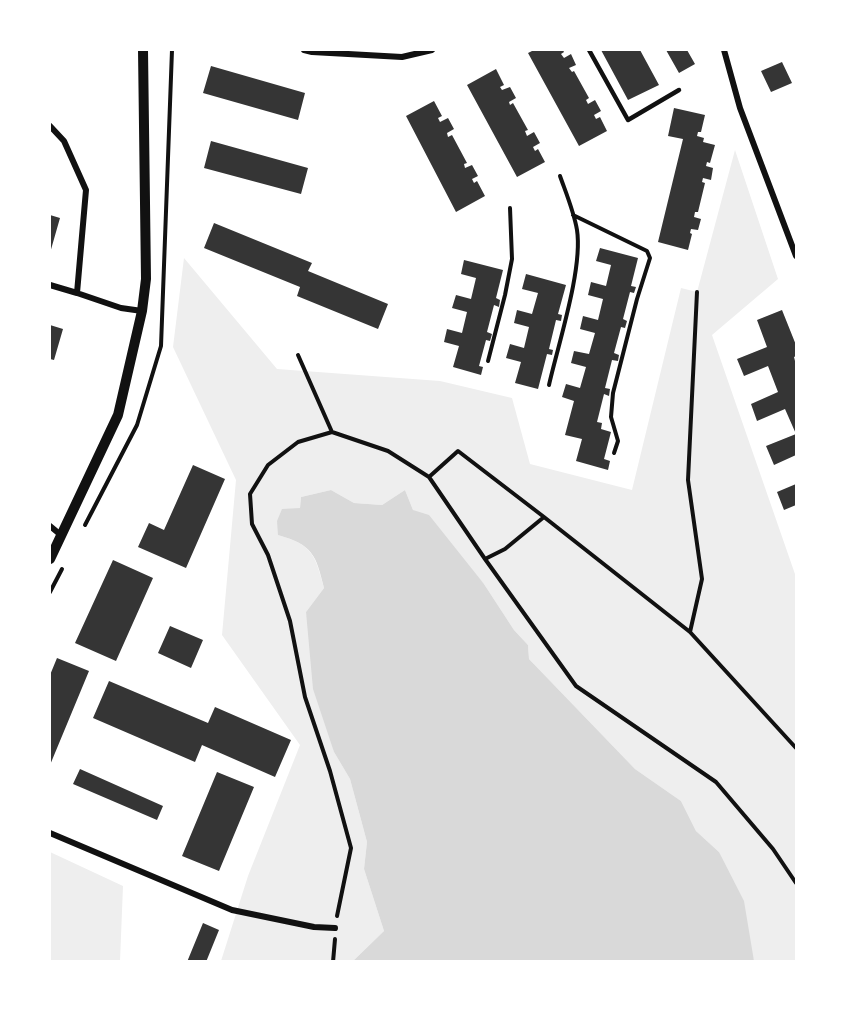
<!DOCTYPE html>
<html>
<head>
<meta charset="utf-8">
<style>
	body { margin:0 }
	#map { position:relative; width:846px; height:1011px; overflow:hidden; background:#fff; font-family:"Roboto Condensed",sans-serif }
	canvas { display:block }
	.frame { position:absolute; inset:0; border:51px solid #fff; pointer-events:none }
</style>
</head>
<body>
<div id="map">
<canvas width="846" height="1011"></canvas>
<div class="frame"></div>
</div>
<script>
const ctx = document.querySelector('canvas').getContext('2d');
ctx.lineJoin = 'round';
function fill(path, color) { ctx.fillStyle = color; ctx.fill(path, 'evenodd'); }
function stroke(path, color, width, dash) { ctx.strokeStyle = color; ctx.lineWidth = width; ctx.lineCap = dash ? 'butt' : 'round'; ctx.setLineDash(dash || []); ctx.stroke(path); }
fill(new Path2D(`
	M735,150l43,129 -66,56 84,242v384h-42l-35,-109 -23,-21 -15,-30 -46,-32 -106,-110 -1,-14 -14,-15 -30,-46 -71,-74 -8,-20 -23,15 -28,-2 -23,-13 -30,7 -1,11 -22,27c35,10 37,20 46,53l-18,24 28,140 16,27 17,63 -3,27 20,62 -31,30h-132l27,-85 52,-131 -78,-110 14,-155 -63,-133 11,-89 93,111 163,12 72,17 18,66 102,26 49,-202 16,4z
	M50,852l73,34 -3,75h-70z`), '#eee');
fill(new Path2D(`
	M331,490l23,13 28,2 23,-15 8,20 16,5 55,69 30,46 14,15 1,14 106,110 46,32 15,30 23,21 25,49 10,60h-401l31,-30 -20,-62 3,-27 -17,-63 -16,-27 -21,-63 -7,-77 18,-24c-8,-33 -11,-43 -46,-53l-1,-14 5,-12 18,-1 1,-11z`), '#d9d9d9');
fill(new Path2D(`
	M534,50h29l1,2 -3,2 3,4 7,-4 5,11 -7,3 3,4 2,-1 15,27 -3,2 2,4 7,-4 6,11 -7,4 2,4 4,-2 7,14 -28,15 -51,-93z
	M601,50h39l19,35 -31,15z
	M666,50h21l8,14 -16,9z
	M782,62l10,21 -21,9 -10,-21z
	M211,66l94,27 -7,27 -95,-27z
	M496,69l8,16 -4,2 2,3 8,-3 6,11 -7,4 1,3 3,-2 15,27 -3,1 2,5 7,-4 6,11 -7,4 2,4 3,-2 7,13 -28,15 -50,-92z
	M434,101l8,15 -4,2 2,4 8,-4 6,11 -7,4 1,4 4,-2 15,28 -3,1 1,4 7,-3 6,11 -6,3 2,4 3,-2 8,15 -29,16 -50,-96z
	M674,108l31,7 -4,17h-3l-1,4 7,2 -1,4 12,3 -5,18 -3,-1 -1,4 7,2 -2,12 -8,-2 -1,4 3,1 -7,29h-3l-1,5 7,2 -3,11 -7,-1 -1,4 2,1 -4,16 -30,-8 25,-103 -15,-3z
	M211,141l97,27 -7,26 -97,-26z
	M50,215l10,3 -10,35z
	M214,223l98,40 -4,8 80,33 -10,25 -81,-33 3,-9 -96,-39z
	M600,248l38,10 -7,28 5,1 -2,6 -4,-1 -7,27 4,2 -2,7 -4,-1 -7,26 5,2 -1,6 -6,-1 -7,28 5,1 -1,7 -5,-2 -7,28 5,1 -1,6 10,3 -7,27 6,2 -2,9 -32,-9 6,-22 -17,-4 9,-34 -12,-4 4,-13 14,4 6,-21 -15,-4 3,-12 15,3 6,-21 -15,-4 3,-13 15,4 5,-21 -15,-4 3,-13 15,4 5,-21 -15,-4z
	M464,260l39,10 -7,28 4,2 -1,7 -5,-2 -7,27 5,2 -2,7 -4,-1 -7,26 4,1 -2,8 -28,-8 6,-21 -15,-4 3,-13 15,4 5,-21 -15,-4 4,-13 15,4 5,-21 -15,-4z
	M526,274l40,11 -8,29 4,1 -1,6 -5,-1 -7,29 4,1 -1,5 -5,-1 -9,35 -23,-6 6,-21 -15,-4 4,-14 14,4 5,-21 -15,-4 3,-13 15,4 6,-21 -16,-4z
	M782,310l14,35v11l-2,1 2,8v90l-22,10 -8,-19 30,-12 -11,-25 -28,12 -6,-17 27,-12 -10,-26 -24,10 -7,-17 30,-12 -10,-27z
	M50,325l13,4 -9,31 -4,-1z
	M193,465l32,14 -39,89 -48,-21 11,-24 15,7z
	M796,484v21l-12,5 -7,-18z
	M113,560l40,18 -37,83 -41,-18z
	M170,626l33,14 -12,28 -33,-15z
	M57,658l32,13 -39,94v-90z
	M109,681l99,42 7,-16 76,33 -16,37 -73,-32 -7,17 -102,-44z
	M80,769l83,37 -6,14 -84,-36z
	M217,772l37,15 -35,84 -37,-15z
	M203,923l16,7 -13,32h-19z`), '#353535');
stroke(new Path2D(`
	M573,215l74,36 3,7 -13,41 -24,94 -2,24 7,24 -4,12
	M298,355l34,77
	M488,361l17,-66 7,-36 -2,-51
	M549,385c9,-40 34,-116 28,-155 -3,-18 -11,-37 -17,-54
	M429,477l29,-26 86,66
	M85,525l52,-100 24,-79 11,-296
	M485,559l20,-10 39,-32 146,115 106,116
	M50,592l12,-23
	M690,632l12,-53 -14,-99 9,-188
	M337,916l14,-68 -21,-77 -25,-74 -15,-76 -22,-66 -16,-31 -2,-30 18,-29 30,-23 34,-10 56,19 41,26 56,82 91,127 140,96 57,67 23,34
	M333,962l2,-23`), '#111', 4);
stroke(new Path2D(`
	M589,50l39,70 51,-30`), '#111', 4.5);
stroke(new Path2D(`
	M304,50l8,2 90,5 30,-7
	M724,50l16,58 56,148
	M50,126l14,15 22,49 -9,103 44,15 21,3
	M50,285l27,8
	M50,526l12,10
	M50,833l182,77 82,17 21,1`), '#111', 6);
stroke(new Path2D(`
	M50,559l68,-144 24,-104 4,-32 -3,-229`), '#111', 10);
</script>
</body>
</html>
